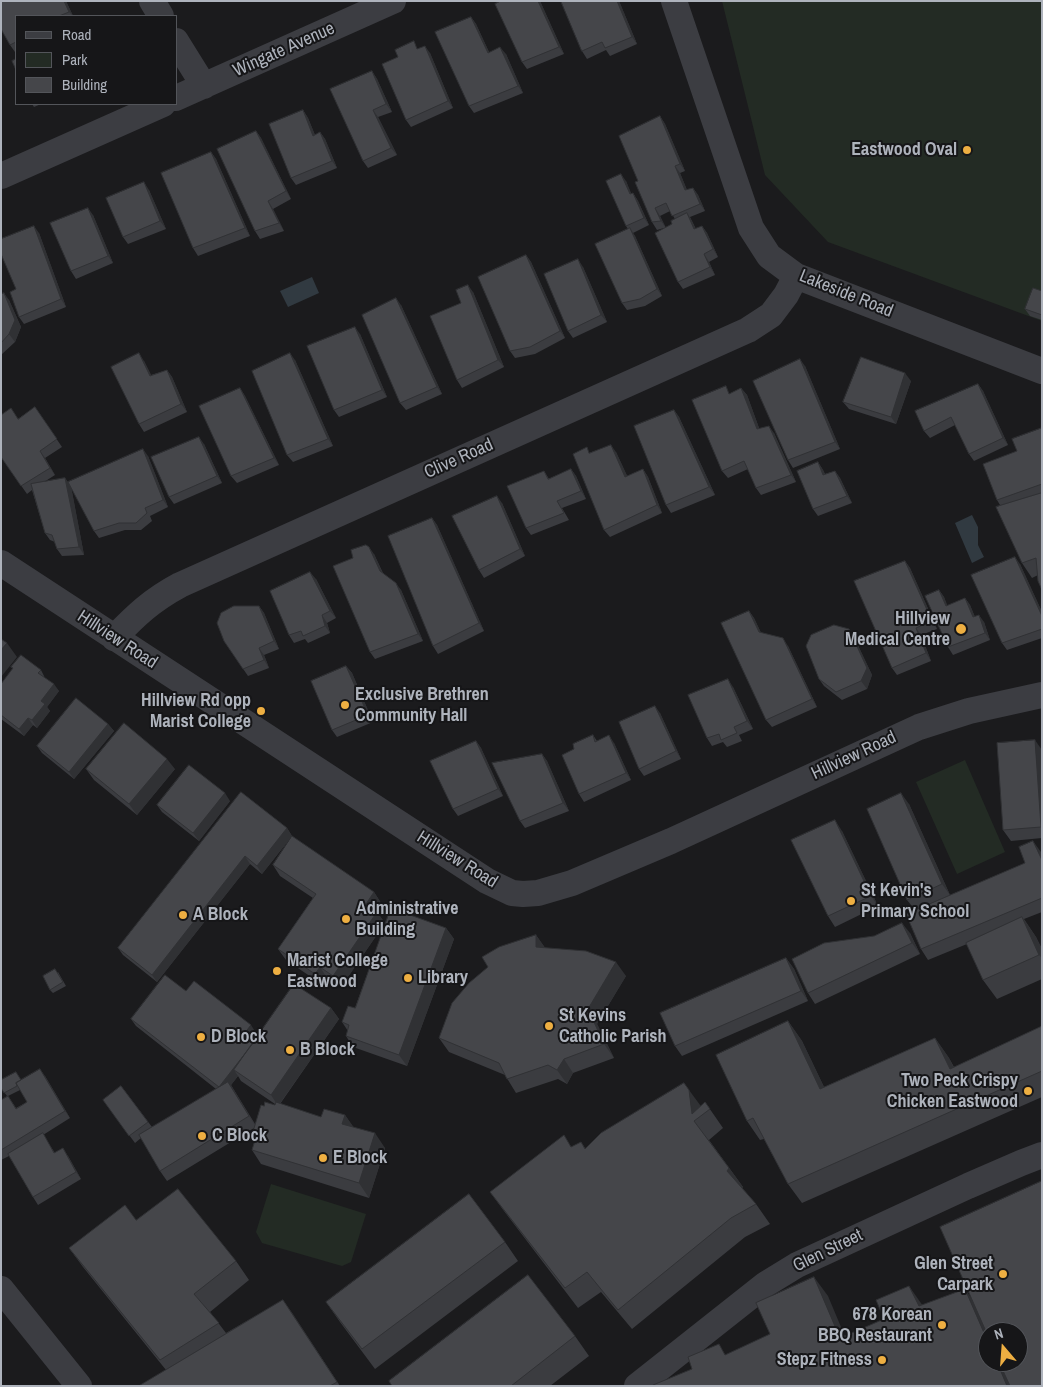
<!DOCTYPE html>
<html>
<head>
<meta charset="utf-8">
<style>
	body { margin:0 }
	#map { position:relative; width:1043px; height:1387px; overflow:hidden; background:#1b1b1d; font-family:"Archivo Narrow",sans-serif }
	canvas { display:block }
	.frame { position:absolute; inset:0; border:2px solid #aeb3bc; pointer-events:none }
	.legend { position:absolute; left:15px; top:15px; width:162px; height:90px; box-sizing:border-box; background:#161618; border:1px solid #53555a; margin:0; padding:6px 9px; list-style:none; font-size:15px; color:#aeb3bc }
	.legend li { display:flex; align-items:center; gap:10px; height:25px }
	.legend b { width:25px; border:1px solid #53555a }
	.north { position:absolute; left:978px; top:1322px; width:50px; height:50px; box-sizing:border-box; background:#161618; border:1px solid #53555a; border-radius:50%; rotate:342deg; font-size:14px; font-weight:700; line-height:20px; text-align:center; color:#aeb3bc }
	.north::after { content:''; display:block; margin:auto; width:18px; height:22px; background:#eeaf42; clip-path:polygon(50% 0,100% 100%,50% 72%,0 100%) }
</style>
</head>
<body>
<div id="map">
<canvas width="1043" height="1387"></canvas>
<div class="frame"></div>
<ul class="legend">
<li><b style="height:6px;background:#3c3d42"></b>Road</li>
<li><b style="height:14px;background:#232b24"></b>Park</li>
<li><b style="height:14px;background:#45464a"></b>Building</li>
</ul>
<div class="north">N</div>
</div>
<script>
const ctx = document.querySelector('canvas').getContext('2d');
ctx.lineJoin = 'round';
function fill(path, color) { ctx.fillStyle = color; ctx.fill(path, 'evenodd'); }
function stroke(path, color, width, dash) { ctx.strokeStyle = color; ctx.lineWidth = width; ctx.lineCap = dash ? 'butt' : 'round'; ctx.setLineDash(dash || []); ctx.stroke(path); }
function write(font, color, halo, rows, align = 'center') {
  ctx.font = font + ' "Archivo Narrow",sans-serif'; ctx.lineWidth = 4; ctx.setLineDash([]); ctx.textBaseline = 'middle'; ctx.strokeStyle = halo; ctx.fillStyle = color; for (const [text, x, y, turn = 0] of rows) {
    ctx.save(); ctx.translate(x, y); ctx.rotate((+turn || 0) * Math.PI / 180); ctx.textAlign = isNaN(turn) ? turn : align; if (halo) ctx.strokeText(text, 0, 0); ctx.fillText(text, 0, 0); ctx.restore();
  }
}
fill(new Path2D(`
	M722,1h320v320l-214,-79 -63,-67z
	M965,760l40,92 -48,22 -41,-92z
	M271,1184l95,30 -15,48 -9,4 -80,-23 -6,-11z`), '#232b24');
fill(new Path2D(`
	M312,277l7,16 -31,14 -8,-16z
	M972,515l6,12v18l6,12 -12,6 -17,-40z`), '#313a41');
stroke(new Path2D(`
	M152,1l9,15
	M674,1l77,227 18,28 27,20 246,95
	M176,41l28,45
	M176,98l217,-97
	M1,176l162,-72
	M1,563l486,318 25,12 11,1 15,-1 34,-10 99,-42 248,-114 50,-16 73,-16
	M114,638c22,-23 38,-38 66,-53l568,-255 23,-15 15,-20 10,-19
	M1,1289l78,97
	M637,1386l129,-102 31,-19 171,-79 53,-23 21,-8`), '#3c3d42', 26);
fill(new Path2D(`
	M1,1h65l7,15h-57v36h-1l-5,-7 -9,-16z
	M540,1l24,53 -37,15 -5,-7z
	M561,1h58l18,43 -27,12 -4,-6 -19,9 -5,-8z
	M471,17l5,7 13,28 17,2 17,39 -49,20 -5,-7z
	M419,48l11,5 23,55 -42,19 -5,-7z
	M372,71l5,8 15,33 -14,5 19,38 -29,13 -5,-7z
	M32,104h9l-7,3z
	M303,110l5,8 7,17 5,-3 5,7 12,29 -41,17 -5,-7z
	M660,116l5,8 20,47 -5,2 7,17 6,-2 5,7 7,16 -15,6 6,12 6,-3 5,7 11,24 -9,5 6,13 -32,14 -5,-7 -14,-54 -7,2 -5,-8 -14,-41zM670,211l5,8 -3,5 -6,4 -6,-12z
	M256,131l5,7 30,61 -18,10 11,22 -24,8 -5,-8z
	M211,152l5,7 34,77 -52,20 -5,-8z
	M626,181l5,13 2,-1 5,8 11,24 -16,8 2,3 27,60 -17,10 -18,4 -5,-7 6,-74 -2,-3z
	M149,190l17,39 -38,15 -5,-7z
	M93,215l20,48 -37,16 -5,-8z
	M39,233l27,74 -42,17 -5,-7z
	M526,255l5,7 34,76 -30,16 -20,4 -5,-7z
	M583,267l24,55 -34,16 -5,-7z
	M1042,291v29l-12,-4 -5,-7z
	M473,292l31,75 -42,21 -5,-8 4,-77z
	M1,294l8,6 12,27 -6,15 -14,13z
	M401,305l41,89 -36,16 -6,-7z
	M360,334l27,63 -48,20 -5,-7z
	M295,360l38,86 -40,16 -6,-7z
	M144,361l7,14 16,-5 5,7 15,35 -43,20 -5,-8z
	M805,366l35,83 -47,19 -5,-8z
	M911,381l-15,43 -47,-15 -6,-7z
	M978,384l5,7 25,54 -34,16 -5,-7 -14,-29 -25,13 -6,-7z
	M240,388l5,8 34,69 -42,18 -6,-7z
	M741,388l6,7 12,33 15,5 22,49 -35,13 -5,-7 -8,-19 -20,9 -6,-7 9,-78z
	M35,407l27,40 -17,11 10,17 -11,7 21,-4 4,6 79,-28 20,51 -18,9 2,5 -11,9h-16l-26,8 -5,-7 -23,-44 13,68 -22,1 -5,-7 -2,-7 -5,-2 -5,-7 -13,-43 -5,4 -26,-37 17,-38z
	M674,410l5,7 36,78 -44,18 -5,-8z
	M1042,428v65l-4,82 -6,3 -10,-15 -22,-58 -3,-5 20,-49z
	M204,444l18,39 -48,21 -5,-7z
	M591,452h25l11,24 16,-7 5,8 14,36 -52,24 -6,-7z
	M818,462l5,8 2,4 10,-3 5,7 12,25 -34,13 -5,-7z
	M571,469l5,7 10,23 -24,9 7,12 -38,15 -5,-7 18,-57 5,8z
	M502,503l23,53 -41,22 -5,-8z
	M432,518l5,7 47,106 -46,23 -5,-8z
	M374,554l9,19 18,17 22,51 -48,18 -5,-7z
	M905,561l5,7 27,61 -16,6 10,26 -34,14 -5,-7z
	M1020,564l22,48v26l-35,12 -5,-7z
	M316,579l20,39 -9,5 3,10 -22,10 -3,-4 -11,4 -5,-8z
	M939,590l5,7 3,9 18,-8 5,7 5,12 9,5 6,18 -37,15 -5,-8z
	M259,606l5,7 15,36 -15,6 5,13 -21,8 -24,-35z
	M749,611l5,7 7,15 27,13 29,61 -45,20 -6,-7z
	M854,637l18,38 -5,14 -25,11 -18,-14 -5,-7z
	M346,666l6,7 21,49 -36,15 -5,-7z
	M11,667l30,3 4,8 14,13 -12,16 3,4 -13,17 -4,-3 -9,11 -23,-17v-35l12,-15z
	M733,687l20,42 -14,6 3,6 -15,6 -4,-5 -11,4 -5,-8z
	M660,713l21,46 -37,17 -5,-7z
	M108,724l6,7 -40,48 -32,-26 -5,-7z
	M593,735l4,6 17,2 17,37 -47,22 -5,-8 -5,-45z
	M476,741l5,7 22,48 -45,20 -5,-7z
	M1042,750v88l-31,3 -8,-11z
	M542,754l5,7 22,50 -44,17 -5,-7z
	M86,769h89l-38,46 -43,-35z
	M241,792l46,36 5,8 -30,38 -12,-10 -93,118 -34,-27 -5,-7z
	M230,801l-31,40 -37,-29 -5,-7z
	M909,804l41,91 75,-32 16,-11 1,2v58l-18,7 12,18 6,12v30l-45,20 -14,-19 -16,-36 -39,16 -7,-11 -6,-39 -8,-10z
	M842,831l36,75 -43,21 -7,-11z
	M273,865l101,27 7,11 -5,8 9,12 -44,64 -14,-9 -4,7 -37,-25 -8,-11 35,-51 -33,-22z
	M446,928l8,11 -47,127 -54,-19 -7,-11 2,-5 -6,-9 13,-14z
	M910,933l10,21 -105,50 -7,-11z
	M536,935l9,13 81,28 -29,48 17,34 -41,15 -6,11 -9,-5 -42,14 -11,-18 -56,-23 -10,-14z
	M786,958l8,11 14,32 -126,55 -7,-10z
	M58,972l8,14 -13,7 -3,-3z
	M186,991l70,42 -6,6 4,3 77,-34 8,11 -59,85 41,13 24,-2 8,12 32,21 -16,50 -108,-34 -9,-14 3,-10 -3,-5 2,-7 -87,53 -7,-10 -19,-33 -6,5 -32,-43 18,-14 31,41 64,-38 -80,-63 -5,-7zM238,1076l3,5 34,23v1l-11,1 -9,18 -24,-39z
	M788,1021l14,20 22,46 111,-49 14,20 5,9 88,-41v71l-240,106 -14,-19 -24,-45 -4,1 -13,-19z
	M45,1076l25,42 -27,17 12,18 13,3 13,23 -43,26 -5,-8 -24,-41 -8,4v-60l6,-4 -6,-8 21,-8zM20,1090l7,12 -11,6 -8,-12z
	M705,1102l18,26 -14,12 34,47 -1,1 14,16 14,20 -25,13 -113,92 -31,-37 -23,16 -74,-97 -14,-19 91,-50 4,6 116,-42z
	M136,1220l100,41 13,19 -39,32 16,21 57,-33 57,86h-201l27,-16 -83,-103 -14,-19z
	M505,1242l13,19 -143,108 -35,-47 -14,-20z
	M575,1336l14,20 -39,30h-158z`), '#3b3c40');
fill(new Path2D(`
	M64,1h2l7,15 -4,-4z
	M538,1h2l24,53 -5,-7z
	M617,1h2l18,43 -5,-7z
	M471,17l5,7 17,37 -5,-8z
	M425,46l5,7 23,55 -5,-7z
	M500,47l6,7 17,39 -5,-7z
	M372,71l5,8 15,33 -6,-8z
	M303,110l5,8 10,25 -5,-7z
	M373,110l5,7 19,38 -6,-7z
	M660,116l5,8 20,47 -5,-7z
	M256,131l5,7 30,61 -5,-8z
	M320,132l5,7 12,29 -5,-7z
	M211,152l5,7 34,77 -5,-8z
	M675,166l5,7 10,25 -5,-8z
	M621,174l5,7 9,21 -5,-8z
	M144,182l5,8 17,39 -6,-8z
	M693,188l5,7 7,16 -5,-7z
	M633,193l5,8 11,24 -5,-7z
	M268,201l5,8 11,22 -5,-8z
	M88,208l5,7 20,48 -5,-7z
	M655,208l5,8 6,12 -5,-7z
	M687,213l5,8 7,16 -5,-8z
	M34,226l5,7 27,74 -5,-8z
	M702,226l5,7 11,24 -5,-8z
	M630,228l5,8 27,60 -5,-7z
	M704,254l5,8 6,13 -5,-8z
	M526,255l5,7 34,76 -5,-7z
	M578,259l5,8 24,55 -6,-7z
	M468,285l5,7 31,75 -6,-7z
	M4,293l5,7 12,27 -6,15 -6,-8z
	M396,298l5,7 41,89 -5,-7z
	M355,327l5,7 27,63 -5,-7z
	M139,353l5,8 11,22 -5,-7z
	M290,353l5,7 38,86 -5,-7z
	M800,359l5,7 35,83 -5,-7z
	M167,370l5,7 15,35 -6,-8z
	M905,373l6,8 -15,43 -5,-7z
	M978,384l5,7 25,54 -5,-7z
	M240,388l5,8 34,69 -5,-7z
	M741,388l6,7 15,41 -5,-7z
	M674,410l5,7 36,78 -6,-8z
	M769,426l5,7 22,49 -5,-7z
	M199,437l5,7 18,39 -5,-7z
	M611,445l5,7 15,32 -6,-7z
	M143,449l5,7 20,51 -5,-7z
	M40,451l5,7 10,17 -5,-7z
	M818,462l5,8 5,12 -5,-7z
	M571,469l5,7 10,23 -5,-8z
	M643,469l5,8 14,36 -5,-8z
	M835,471l5,7 12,25 -5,-7z
	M65,478l6,8 13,69 -5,-8z
	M497,496l5,7 23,53 -5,-7z
	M432,518l5,7 47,106 -5,-8z
	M369,547l5,7 11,25 -5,-8z
	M1015,557l5,7 22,48v4z
	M905,561l5,7 27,61 -5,-8z
	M310,572l6,7 20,39 -6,-7z
	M396,583l5,7 22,51 -5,-7z
	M939,590l5,7 7,17 -5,-8z
	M965,598l5,7 8,20 -5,-8z
	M259,606l5,7 15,36 -5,-8z
	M749,611l5,7 10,21 -5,-7z
	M322,615l5,8 3,10 -5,-7z
	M979,615l5,7 6,18 -5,-7z
	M916,628l5,7 10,26 -5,-8z
	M849,629l5,8 18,38 -5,14 -6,-8z
	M783,638l5,8 29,61 -5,-8z
	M7,643l10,14 -16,20v-27z
	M259,648l5,7 5,13 -5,-8z
	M346,666l6,7 21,49 -5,-7z
	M728,679l5,8 20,42 -6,-8z
	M54,684l5,7 -12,16 3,4 -13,17 -5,-8 9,-19z
	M655,706l5,7 21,46 -5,-8z
	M28,718l5,7 -9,11 -5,-7z
	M108,724l6,7 -40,48 -5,-7z
	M609,735l5,8 17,37 -5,-7z
	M1035,740l7,10v78l-1,-1z
	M476,741l5,7 22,48 -5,-7z
	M542,754l5,7 22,50 -6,-8z
	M167,759l8,10 -38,46 -8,-11z
	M225,793l5,8 -31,40 -6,-8z
	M901,793l8,11 41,91 -8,-11z
	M835,820l7,11 36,75 -7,-10z
	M287,828l5,8 -30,38 -5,-8z
	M1033,841l8,11 1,2v6z
	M245,856l5,8 -93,118 -5,-7z
	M374,892l7,11 -8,12 -7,-11z
	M377,912l8,11 -44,64 -8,-11z
	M1022,917l14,20 6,12v9l-3,-3z
	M902,923l8,10 10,21 -8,-11z
	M446,928l8,11 -47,127 -8,-11z
	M536,935l10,14 -10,-2z
	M786,958l8,11 14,32 -7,-10z
	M616,962l10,14 -29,48 17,34 -10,-14 -16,-35z
	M320,967l7,11 -4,7 -8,-11z
	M331,1008l8,11 -61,87 -7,-11z
	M788,1021l14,20 32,67 -14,-19z
	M251,1025l5,8 -7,8 -5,-7z
	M935,1038l14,20 15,31 -14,-20z
	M254,1042l-20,28 4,6 -7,9 25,42 -7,-11 -30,-29z
	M564,1059l9,14 -6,11 -10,-14z
	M40,1069l5,7 25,42 -5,-7z
	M689,1090l14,19 -11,5z
	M345,1115l10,14 -13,-5z
	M375,1133l10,15 -16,50 -10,-15z
	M63,1148l5,8 13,23 -5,-7z
	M729,1168l14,19 -2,3 -14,-19z
	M814,1277l14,19 26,62 -14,-20z
	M909,1286l14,20h-4z
	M965,1289l14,20 9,23v10z
	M283,1300l10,14 47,72 -3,-4z
	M997,1362h5l10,24h-5z`), '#303134');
const building = new Path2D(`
	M1,1h63l5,11 -10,4h-43v26l-6,3 -9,-16z
	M501,1h37l21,46 -37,15 -27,-58z
	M561,1h56l15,36 -27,11 -3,-6 -20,9z
	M471,17l17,36 12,-6 18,39 -49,20 -34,-74z
	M414,41l3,8 8,-3 23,55 -42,19 -24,-56 16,-7 -3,-7z
	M16,59v11l-4,-9z
	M372,71l14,33 -13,6 18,38 -28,13 -33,-72z
	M303,110l10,26 7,-4 12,29 -41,17 -22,-54z
	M660,116l20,48 -5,2 10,24 8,-2 7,16 -28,12 -6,-13 -11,5 6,13 -9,1 -17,-40 3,-1 -19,-45z
	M256,131l30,60 -18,10 11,22 -24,8 -38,-82z
	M211,152l34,76 -52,20 -32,-75z
	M621,174l9,20 3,-1 11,25 -18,8 -20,-45z
	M144,182l16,39 -37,16 -17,-39z
	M88,208l20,48 -37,15 -21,-48z
	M687,213l7,16 8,-3 11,23 -9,5 6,13 -32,15 -23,-49 17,-9 -1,-3z
	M34,226l27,73 -42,18 -9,-25 6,-3 -15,-35v-15z
	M630,228l27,61 -17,10 -18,4 -27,-59z
	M526,255l34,76 -30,16 -20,4 -32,-74z
	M578,259l23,56 -33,16 -24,-57z
	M468,285l30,75 -41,20 -27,-64 31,-13 -5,-13z
	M1033,288l9,3v24l-17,-6z
	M4,293l11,27 -6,14 -8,9v-49z
	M396,298l41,89 -37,16 -38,-88z
	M355,327l27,63 -48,20 -27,-64z
	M139,353l11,23 17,-6 14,34 -42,20 -28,-57z
	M290,353l38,86 -41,16 -35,-84z
	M861,357l44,16 -14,44 -48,-15z
	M800,359l35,83 -47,18 -35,-79z
	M978,384l25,54 -34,16 -18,-37 -27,14 -9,-20z
	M726,386l3,8 12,-6 16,41 12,-3 22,49 -35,13 -12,-27 -22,10 -30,-71z
	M240,388l34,70 -43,18 -32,-70z
	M35,407l22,32 -17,12 10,17 -29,18 -20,-29v-42l10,-7 7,11z
	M674,410l35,77 -43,18 -32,-79z
	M1042,428v56l-45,16 -14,-36 34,-13 -5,-12z
	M199,437l18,39 -48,21 -18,-40z
	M611,445l14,32 18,-8 14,36 -53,25 -31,-76 14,-7 2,6z
	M143,449l20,51 -18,8 2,5 -11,10h-17l-25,8 -26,-49z
	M818,462l5,13 12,-4 12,25 -34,13 -16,-38z
	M571,469l10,22 -24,10 7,12 -38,15 -19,-42 37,-15 4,8z
	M65,478l14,69 -22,2 -5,-14 -7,-2 -14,-49z
	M1042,493v97l-4,-9 -2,-23 -14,5 -26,-56z
	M497,496l23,53 -41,21 -27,-54z
	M432,518l47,105 -46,23 -45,-110z
	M366,545l3,2 11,24 16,12 22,51 -48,18 -37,-86 20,-8 -2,-8z
	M1015,557l27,59v13l-40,14 -31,-68z
	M905,561l27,60 -16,7 10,25 -34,15 -38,-87z
	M310,572l20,39 -8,4 3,11 -22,10 -2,-5 -12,4 -19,-44z
	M939,590l7,16 19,-8 8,19 6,-2 6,18 -37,14 -23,-51z
	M234,606h25l15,35 -15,7 5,12 -21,9 -19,-28 -7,-18 4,-10z
	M749,611l10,21 24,6 29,61 -46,21 -45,-97z
	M834,625l15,4 18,39 -6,13 -25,11 -17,-13 -13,-33 5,-11z
	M1,639l6,4 -6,7z
	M21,655l20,15 -3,3 16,11 -13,17 4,3 -13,16 -4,-2 -9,11 -18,-14v-31l12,-16 -2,-1z
	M346,666l22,49 -36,15 -21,-49z
	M728,679l19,42 -13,6 3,6 -16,7 -2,-6 -12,4 -19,-43z
	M76,698l32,26 -39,48 -32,-26z
	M655,706l21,45 -37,18 -20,-47z
	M124,723l43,36 -38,45 -43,-35z
	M593,735l2,7 14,-7 17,38 -47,21 -17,-39 12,-6 -1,-5z
	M1035,740l6,87 -38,3 -6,-87z
	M476,741l22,48 -45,20 -23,-48z
	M542,754l21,49 -43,18 -28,-58z
	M189,765l36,28 -32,40 -36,-28z
	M241,792l46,36 -30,38 -12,-10 -93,119 -34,-27z
	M901,793l41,91 -35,16 -40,-91z
	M835,820l36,76 -43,20 -37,-76z
	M292,836l82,56 -8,12 11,8 -44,64 -13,-9 -5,7 -37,-25 38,-55 -43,-29z
	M1033,841l9,19v38l-121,51 -15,-35 119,-51 -6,-16z
	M391,908l55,20 -47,127 -53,-19 3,-11 -7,-3 6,-16 7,2z
	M1022,917l17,38 -56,25 -17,-37z
	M902,923l10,20 -104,50 -16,-34 32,-16 50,-7z
	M536,935v12l50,4 30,11 -28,47 16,35 -40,15 -7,11 -9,-5 -41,14 -8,-16 -60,-25 13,-35 17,-20 19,-16 -6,-10 17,-10z
	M786,958l15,33 -126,55 -15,-33z
	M55,969l8,13 -13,8 -7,-14z
	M165,975l21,16 8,-10 57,44 -7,9 10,8 -35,45 -88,-68z
	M294,984l37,24 -60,87 -37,-25z
	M788,1021l32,68 115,-51 15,31 92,-43v45l-254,113 -35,-66 -6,3 -31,-66z
	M40,1069l25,42 -64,39v-50l7,-4 8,13 11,-7 -11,-19z
	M16,1072l5,8 -5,3 1,3 -13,7 -3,-5v-8z
	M228,1082l21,34 -89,55 -21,-36z
	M684,1083l5,7 3,24 13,-12 5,7 -16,12 35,47 -2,3 29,33 -25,14 -113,92 -31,-38 -22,16 -75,-96 74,-57 7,12 10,-5 4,7 16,-16z
	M121,1086l27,36 -19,14 -26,-36z
	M265,1102l10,3 1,-3 45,15 3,-8 21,6 -3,9 33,9 -16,50 -107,-33 4,-13 -4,-2 9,-30 3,1z
	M43,1133l11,20 9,-5 13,24 -43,25 -25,-43z
	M1042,1181v205h-32l-11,-24h19v-30h-30v4l-48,-109z
	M178,1189l58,72 -42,33 25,29 -59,37 -91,-112 56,-43 11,15z
	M469,1194l36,48 -143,107 -36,-47z
	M528,1275l47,61 -64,50h-119l-3,-5z
	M814,1277l26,61 44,-19 -8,-19 33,-14 10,20 46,-17 23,53v20h9l10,24h-353l-1,-1 39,-16 -4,-12 31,-13 6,11 45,-21 -14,-31z
	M283,1300l54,82 -7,4h-191z`);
fill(building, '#45464a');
stroke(building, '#303134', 1);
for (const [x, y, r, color] of [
	[967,150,5,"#eeaf42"],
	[961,629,6,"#eeaf42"],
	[345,705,5,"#eeaf42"],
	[261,711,5,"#eeaf42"],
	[851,901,5,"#eeaf42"],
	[183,915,5,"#eeaf42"],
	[346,919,5,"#eeaf42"],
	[277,971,5,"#eeaf42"],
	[408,978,5,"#eeaf42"],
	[549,1026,5,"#eeaf42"],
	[201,1037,5,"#eeaf42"],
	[290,1050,5,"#eeaf42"],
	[1028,1091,5,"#eeaf42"],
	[202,1136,5,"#eeaf42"],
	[323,1158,5,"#eeaf42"],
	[1003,1274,5,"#eeaf42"],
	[942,1325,5,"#eeaf42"],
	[882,1360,5,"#eeaf42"]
]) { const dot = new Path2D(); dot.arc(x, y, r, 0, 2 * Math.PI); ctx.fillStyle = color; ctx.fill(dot); stroke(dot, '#161618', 2); }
write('18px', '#aeb3bc', '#161618', [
	["Wingate Avenue",284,50,-24],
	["Lakeside Road",846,294,22],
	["Clive Road",459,459,-24],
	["Hillview Road",117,640,33],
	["Hillview Road",854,756,-25],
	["Hillview Road",457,860,32],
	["Glen Street",828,1251,-26]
]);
write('bold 18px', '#aeb3bc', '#161618', [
	["Eastwood Oval",957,150,"right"],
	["Hillview",950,619,"right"],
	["Medical Centre",950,640,"right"],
	["Exclusive Brethren",355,695],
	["Community Hall",355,716],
	["Hillview Rd opp",251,701,"right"],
	["Marist College",251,722,"right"],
	["St Kevin's",861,891],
	["Primary School",861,912],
	["Administrative",356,909],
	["Building",356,930],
	["A Block",193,915],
	["Marist College",287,961],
	["Eastwood",287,982],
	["Library",418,978],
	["St Kevins",559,1016],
	["Catholic Parish",559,1037],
	["D Block",211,1037],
	["B Block",300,1050],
	["Two Peck Crispy",1018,1081,"right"],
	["Chicken Eastwood",1018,1102,"right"],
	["C Block",212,1136],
	["E Block",333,1158],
	["Glen Street",993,1264,"right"],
	["Carpark",993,1285,"right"],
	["678 Korean",932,1315,"right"],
	["BBQ Restaurant",932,1336,"right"],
	["Stepz Fitness",872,1360,"right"]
], 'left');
</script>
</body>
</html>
